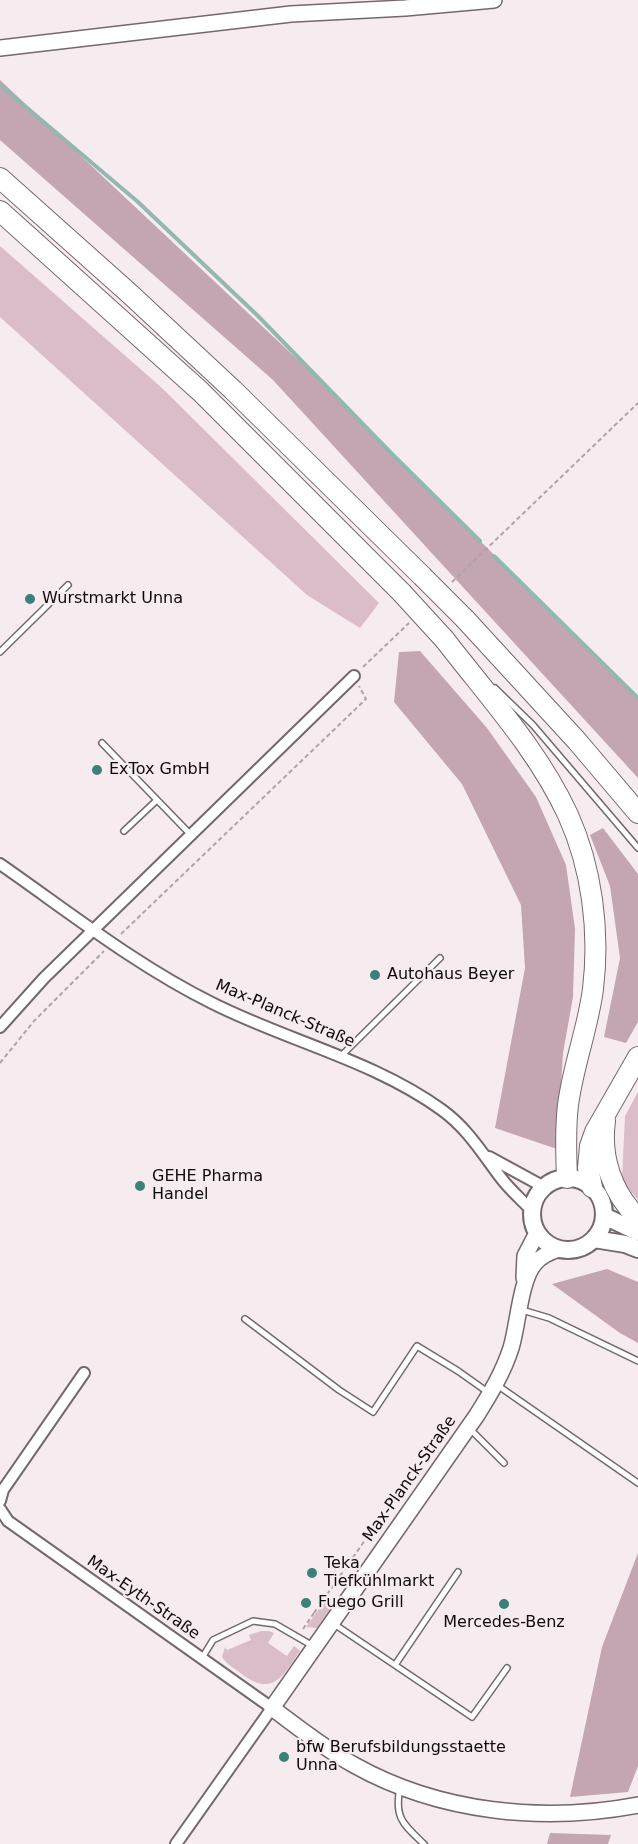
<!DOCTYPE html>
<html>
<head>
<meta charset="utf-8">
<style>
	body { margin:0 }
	canvas { display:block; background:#f6ebef }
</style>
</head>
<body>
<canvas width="638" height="1844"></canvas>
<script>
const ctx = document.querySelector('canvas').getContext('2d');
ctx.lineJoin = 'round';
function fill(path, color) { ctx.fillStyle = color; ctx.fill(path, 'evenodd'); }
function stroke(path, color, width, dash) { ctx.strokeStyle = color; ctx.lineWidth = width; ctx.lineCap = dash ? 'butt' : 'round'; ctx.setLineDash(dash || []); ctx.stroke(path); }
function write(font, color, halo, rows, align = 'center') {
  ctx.font = font + ' "DejaVu Sans",sans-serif'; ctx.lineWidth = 4.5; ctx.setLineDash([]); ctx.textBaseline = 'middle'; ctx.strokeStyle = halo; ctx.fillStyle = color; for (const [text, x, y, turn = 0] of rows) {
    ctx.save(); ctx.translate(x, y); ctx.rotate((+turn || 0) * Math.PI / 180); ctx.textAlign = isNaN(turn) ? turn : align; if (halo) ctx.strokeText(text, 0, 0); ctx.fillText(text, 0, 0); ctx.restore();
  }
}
fill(new Path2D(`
	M0,246l162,142 217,215 -19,25 -53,-33 -307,-278z
	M638,1092v108l-16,-20 3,-64z
	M327,1598l7,5 -17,25 -11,-1z
	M261,1631h8l5,2 -6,10 19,13 7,-10 6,5c-17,24 -26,46 -57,24 -7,-6 -16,-10 -21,-18l3,-10 2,3 24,-10 -2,-5z`), '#dbbcc9');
fill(new Path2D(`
	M0,80l296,278 342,340v80l-365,-398 -273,-240z
	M420,651l67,77 49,69 30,68 9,64 -2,68 -10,56 -6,96 -62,-21 30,-160 -4,-63 -59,-121 -68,-82 5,-50z
	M603,828l35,46v148l-12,21 -22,-6 16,-79 -10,-72 -20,-51z
	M607,1269l31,13v61l-18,-10 -68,-49z
	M638,1553v213l-10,26 -58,5 32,-150z
	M550,1833l61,2 -3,9h-61z`), '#c4a5b2');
stroke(new Path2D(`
	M0,85l138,117 120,114 134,138 88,87
	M494,556l144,142`), '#93b8b2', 4);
const lane = new Path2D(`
	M0,652l68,-67
	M495,688l38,37 105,123
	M102,743l89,92
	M124,831l33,-31
	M341,1056l99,-98
	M522,1310l27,8 89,43
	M245,1319l94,71 34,22 44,-66 41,25 31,22
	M497,1385l141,98
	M470,1429l34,34
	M334,1624l138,93 35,-49
	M202,1658l11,-18 40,-19 22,3 38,22
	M395,1665l63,-93
	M400,1787c-6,31 3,37 24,57`);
const street = new Path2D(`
	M0,864c69,48 137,102 212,139 75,38 161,57 230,107 26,19 40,43 59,68 9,12 21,22 31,33
	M0,1027l44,-49 310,-302
	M489,1157l55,30
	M0,1501l3,-11 81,-117
	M0,1509l8,12 264,187 -96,136`);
const secondary = new Path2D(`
	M0,48l291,-34 114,-6 89,-8
	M559,1249c-9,3 -18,7 -24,14 -15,17 -17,63 -24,85 -8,25 -21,46 -34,67l-205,293c27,20 53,41 82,57 86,48 189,58 284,40
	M524,1278l1,-22 12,-23`);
const primary = new Path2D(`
	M532 1214a36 36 0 1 1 72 0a36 36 0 1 1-72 0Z
	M604,1216l34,16
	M594,1239l31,5 13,5`);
const highway = new Path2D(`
	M0,178l130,116 103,96 189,186
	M0,211l201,181 201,201
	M465,619l112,122 61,72
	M445,640c43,56 93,110 123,175 24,53 32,116 25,174 -5,39 -20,77 -25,116 -3,24 -2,49 -1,73
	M605,1121c-5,36 7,72 33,97
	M592,1187l-4,-19 2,-22 5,-14 43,-75`);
stroke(lane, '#73696d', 8);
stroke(street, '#73696d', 14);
stroke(secondary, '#73696d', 18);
stroke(primary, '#73696d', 20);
stroke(highway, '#73696d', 22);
stroke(new Path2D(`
	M452,582l186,-179
	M363,667l46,-44
	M121,934l245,-235 -7,-13
	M0,1063l34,-42 70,-70
	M327,1577l9,5
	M314,1613l61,-87
	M303,1629l11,-16 -2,-1`), '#aca4a7', 2, [4.5, 3]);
stroke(lane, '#fff', 5);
stroke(street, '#fff', 10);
stroke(secondary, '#fff', 15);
stroke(primary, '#fff', 16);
stroke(highway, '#fff', 20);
const highwayBridge = new Path2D(`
	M422,576l43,43
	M402,593l43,47`);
stroke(highwayBridge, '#73696d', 22, []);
stroke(highwayBridge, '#fff', 20);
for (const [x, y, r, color] of [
	[30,599,6,"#3b8179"],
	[97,770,6,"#3b8179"],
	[375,975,6,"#3b8179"],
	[140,1186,6,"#3b8179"],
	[312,1573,6,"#3b8179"],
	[306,1603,6,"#3b8179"],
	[504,1604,6,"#3b8179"],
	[284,1757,6,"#3b8179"]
]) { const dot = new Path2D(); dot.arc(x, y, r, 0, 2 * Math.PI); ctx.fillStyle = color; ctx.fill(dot); stroke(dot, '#f6ebef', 2); }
write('16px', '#0e0b0c', '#f6ebef', [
	["Wurstmarkt Unna",42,599],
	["ExTox GmbH",109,770],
	["Autohaus Beyer",387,975],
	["GEHE Pharma",152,1177],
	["Handel",152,1195],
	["Teka",324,1564],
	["Tiefkühlmarkt",324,1582],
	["Fuego Grill",318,1603],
	["Mercedes-Benz",504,1623,"center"],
	["bfw Berufsbildungsstaette",296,1748],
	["Unna",296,1766]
], 'left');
write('16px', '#0e0b0c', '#f6ebef', [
	["Max-Planck-Straße",285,1014,23],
	["Max-Planck-Straße",410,1479,-55],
	["Max-Eyth-Straße",143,1598,35]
]);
</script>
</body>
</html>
